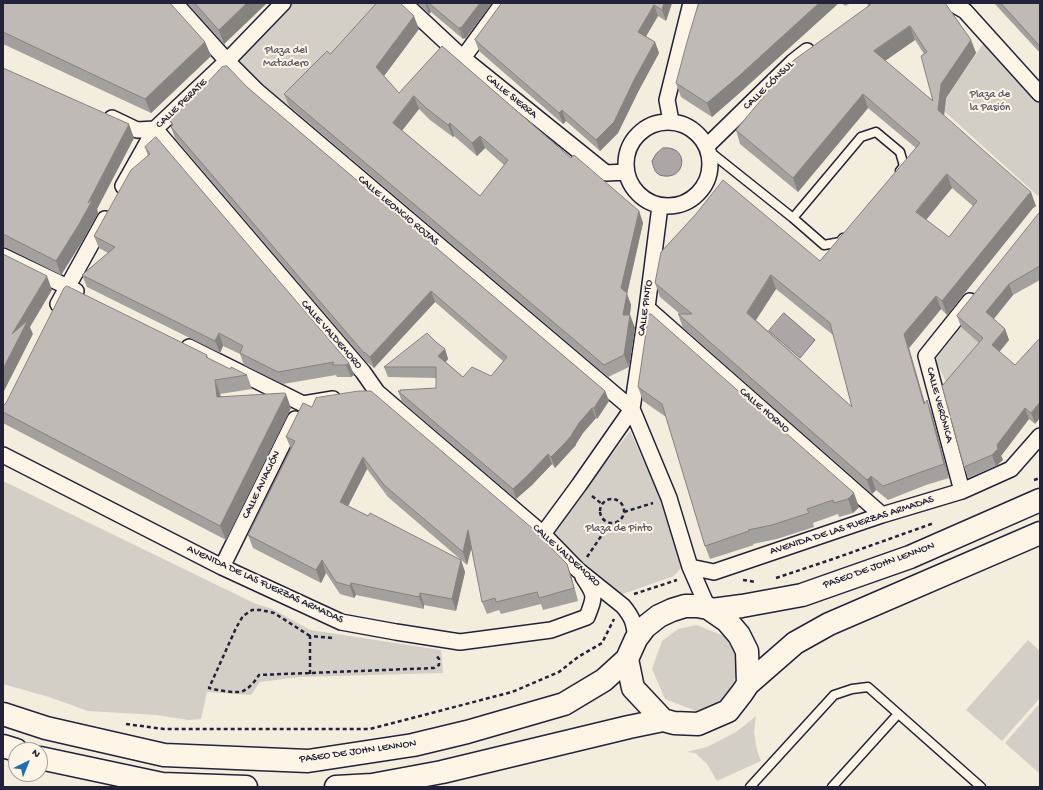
<!DOCTYPE html>
<html>
<head>
<meta charset="utf-8">
<style>
	body { margin:0 }
	#map { position:relative; width:1043px; height:790px; overflow:hidden; background:#f3edde; font-family:"Gochi Hand",sans-serif }
	canvas { display:block }
	.frame { position:absolute; inset:0; border:4px solid #22223b; pointer-events:none }
	.north { position:absolute; left:8px; top:742px; width:40px; height:40px; box-sizing:border-box; background:#fcf5e5; border:1px solid #a5a1a1; border-radius:50%; rotate:43deg; font-size:11px; font-weight:700; line-height:16px; text-align:center; color:#22223b }
	.north::after { content:''; display:block; margin:auto; width:14px; height:18px; background:#1f6fb2; clip-path:polygon(50% 0,100% 100%,50% 72%,0 100%) }
</style>
</head>
<body>
<div id="map">
<canvas width="1043" height="790"></canvas>
<div class="frame"></div>
<div class="north">N</div>
</div>
<script>
const ctx = document.querySelector('canvas').getContext('2d');
ctx.lineJoin = 'round';
function fill(path, color) { ctx.fillStyle = color; ctx.fill(path, 'evenodd'); }
function stroke(path, color, width, dash) { ctx.strokeStyle = color; ctx.lineWidth = width; ctx.lineCap = dash ? 'butt' : 'round'; ctx.setLineDash(dash || []); ctx.stroke(path); }
function write(font, color, halo, rows, align = 'center') {
  ctx.font = font + ' "Gochi Hand",sans-serif'; ctx.lineWidth = 4; ctx.setLineDash([]); ctx.textBaseline = 'middle'; ctx.strokeStyle = halo; ctx.fillStyle = color; for (const [text, x, y, turn = 0] of rows) {
    ctx.save(); ctx.translate(x, y); ctx.rotate((+turn || 0) * Math.PI / 180); ctx.textAlign = isNaN(turn) ? turn : align; if (halo) ctx.strokeText(text, 0, 0); ctx.fillText(text, 0, 0); ctx.restore();
  }
}
fill(new Path2D(`
	M290,3h100l-51,50 -53,53 -49,-44 2,-8z
	M985,41l55,59v94l-2,2 -94,-85 2,-13z
	M961,327l23,20 -35,41 -14,-28z
	M630,431l32,70 21,65 -9,10 -54,19 -44,-36 -23,-24 31,-45z
	M3,481l253,123 17,5 37,21 131,20 2,23 -144,4 -39,5 -9,13 -44,-3 -6,27 -12,1 -33,-5 -68,-4 -39,-14 -46,-13z
	M697,625l27,11 11,15 4,19 -13,28 -30,13 -31,-12 -13,-30 10,-28 16,-12z
	M1028,640l12,11v47l-38,43 -36,-31z
	M1040,703v71l-35,-31z
	M756,716l-2,17 3,17 4,11 -44,20 -10,-17 -12,-11 -8,-1 20,-5 29,-15z`), '#d4cfc6');
const water = new Path2D(`
	M663,148c26,-3 24,31 1,28 -9,-1 -10,-7 -12,-15l4,-7z
	M784,313l31,27 -15,18 -31,-27z`);
fill(water, '#aca7a6');
stroke(water, '#75727b', 1);
const service = new Path2D(`
	M709,151l84,67 31,27 16,-3 3,-4
	M793,218l68,-81 15,-5 24,20 4,14 -4,5
	M750,787l84,-92 18,-6 16,-2 113,100
	M832,787l66,-73`);
const minor = new Path2D(`
	M175,3l52,58 30,30 375,318 37,89 21,69 18,41
	M404,3l59,55 143,115 20,-1
	M951,3l14,8 75,83
	M463,58l40,-55
	M112,118l25,12 18,-1 208,243 14,20 166,142 35,36 45,36c10,12 11,17 13,33
	M671,121l-4,-21 24,-97
	M626 164a42 42 0 1 1 84 0a42 42 0 1 1-84 0Z
	M707,146l86,-84 14,-11
	M123,186l32,-57 72,-68 56,-58
	M3,256l73,35
	M58,304l47,-85
	M647,308l235,207
	M189,347l114,57 30,-5
	M3,455l219,112 119,55 55,10 64,10 91,-12 36,-13c8,-21 9,-21 -4,-40
	M962,491l-36,-135 44,-55
	M543,534l36,-49 53,-76 15,-101 13,-102
	M222,567l73,-148
	M690,567l24,5 168,-57 80,-24 49,-22 29,-33`);
const trunk = new Path2D(`
	M685,606h12l11,2 19,13 12,14 8,16 1,33 -6,9 -14,18 -30,13 -24,-1 -11,-3 -30,-32 -6,-29 9,-20 9,-12 14,-11 13,-6z
	M712,610l30,-4 60,-11 108,-38 130,-57
	M748,684l47,-41 34,-19 211,-91
	M3,714l43,14 118,27 144,6 105,-16 54,-13 97,-28 40,-24 23,-21
	M3,746l13,4
	M40,758l122,26 84,3
	M336,787l36,-2 70,-13 187,-45 34,-7`);
stroke(service, '#22223b', 11);
stroke(minor, '#22223b', 18);
stroke(trunk, '#22223b', 25);
stroke(new Path2D(`
	M1034,480l6,-2
	M592,496l10,8
	M600 511a12 12 0 1 1 24 0a12 12 0 1 1-24 0Z
	M624,512l29,-9
	M587,557l23,-34
	M776,578l57,-19 101,-36
	M743,580l13,2
	M634,594l43,-14
	M310,636l-36,-23 -13,-3h-9l-9,6 -7,12 -27,60c8,2 27,6 34,3 7,-3 12,-10 16,-16l175,-7 5,-3v-6l-3,-4
	M310,674v-38l23,2
	M126,724l38,5h206l142,-37 47,-20 19,-15 24,-14 12,-24`), '#22223b', 2.5, [4, 3]);
stroke(service, '#fcf5e5', 8);
stroke(minor, '#fcf5e5', 15);
stroke(trunk, '#fcf5e5', 22);
fill(new Path2D(`
	M3,3l202,39 6,14 -60,57 -148,-69z
	M187,3h80l-43,41z
	M417,3h75l-27,36 -1,-1 -1,1 -32,-27 -2,2z
	M502,3h170l-6,18 -8,-5 -12,20 9,6 4,11 -21,39 -20,41 -18,18 -34,-30 -3,3 -84,-73 -4,-11z
	M842,3h9l-6,3z
	M867,3h78l26,37 5,13 -30,45 -2,18 92,90 -3,2 -86,107 -6,-6 -32,39 16,55 7,11 17,64 -23,7 -38,15 -12,-10 -4,4 -189,-166 -5,-14h2l-20,-17 -5,-14 165,-22 96,-113 -48,-40 -70,84 -58,-48 -4,-14 132,-124zM915,40l9,14 9,47 -48,-40zM952,188l21,18 -24,31 -23,-17zM776,289l57,46 19,72 -96,-87z
	M994,3h46v50z
	M419,29l-35,47 15,17 43,-47 129,112 68,53 4,12 -16,71 4,11 -1,10 5,13 -6,39 -21,10 -319,-271 -5,-12zM419,109l11,11 23,17 1,-1 23,20 8,-8 19,17 -24,31 -78,-66z
	M3,68l131,70 -37,71 1,4 -15,27 -22,35 -54,-27 -4,-1z
	M676,83l68,6 -32,28 -31,-20z
	M247,87l358,304 4,10 -12,18 -1,-1 -13,15 -7,11v1l-21,23 -3,-4 -20,21 -16,14 -114,-97 -4,-11 38,-3v-10l-48,-1 -4,-10 52,-25 9,7 3,10 -2,3 17,15 28,-1 12,-15 -68,-59 -61,66 -6,-5v1l-193,-226 -4,-11h1l-2,-7z
	M145,147l204,216 5,12 -3,2h-14l-1,-2 -53,9 -39,-19 -4,-11 -17,-8 -3,7 -133,-66 -5,-12 26,-22 -9,-5 -5,-12 54,-80z
	M1040,212v68l-27,15 -19,24 11,10 4,11 -10,12 16,13 20,59 -6,-5 -28,37 2,4 -7,6 -28,12 -4,-11 15,-124 -18,-16 -4,-11z
	M647,321l212,186 -6,6 -14,4 -1,-3 -25,9 1,4 -37,12 -24,5 1,1 -44,14 -5,-13 -39,-129 -23,-16 -5,-14 10,-64z
	M207,355l1,3 22,11 17,6 5,14 -32,5 1,2 70,12 -65,132 -223,-117v-17z
	M303,403l264,161 4,12 7,25 -35,9 -2,-6 -40,10 -2,-4 -12,4 -5,-12 -11,-55 -4,18 -79,-68 -21,-28 -19,37 113,54 4,12 -9,39 -32,-6v4l-68,-14 -2,3 -14,-4 -14,-21 -5,10 -68,-35 -5,-13 43,-86 -5,-12z`), '#a4a09d');
fill(new Path2D(`
	M247,3h20l-43,41 -5,-14z
	M425,3h2l4,9 -2,2z
	M480,3h12l-27,36 -4,-11z
	M664,3h8l-6,18 -4,-11z
	M819,3h20l-95,86 -32,28 -5,-14z
	M654,5l4,11 -16,27 -4,-11z
	M414,16l5,13 -38,51 -5,-13z
	M910,26l5,14 -36,25 -5,-14z
	M460,27l4,11 -1,1 -4,-11z
	M971,40l5,13 -30,45 -3,26 -5,-14 3,-26z
	M205,42l6,14 -60,57 -6,-14z
	M655,42l4,11 -21,39 -20,41 -18,18 -4,-11 38,-60z
	M863,94l5,14 -70,84 -5,-14z
	M414,96l5,13 -21,27 -5,-13z
	M562,110l4,11 -3,3 -4,-11z
	M450,123l4,13 -1,1 -5,-12z
	M129,124l5,14 -37,71 1,4 -15,27 -22,35 -5,-14 32,-58z
	M480,136l5,12 -8,8 -5,-13z
	M947,174l5,14 -31,38 -5,-14z
	M1031,192l5,14 -3,2 -86,107 -5,-14 86,-106z
	M639,211l4,12 -16,71 4,11 -3,23 -5,-13 -2,-27z
	M771,275l5,14 -24,37 -5,-13z
	M47,276l5,14 -22,37 3,7 -30,59v-24l9,-35z
	M1009,284l4,11 -23,28 -4,-11z
	M431,291l4,11 -61,66 -4,-11z
	M936,296l5,13 -32,39 20,70 -5,-14 -20,-70z
	M630,315l5,13 -6,39 -5,-12z
	M1005,329l4,11 -13,16 -4,-11z
	M219,333l4,13 -3,7 -5,-12z
	M445,349l3,10 -6,7 -4,-10z
	M349,363l5,12 -3,2 -5,-12z
	M215,380l5,14 2,17 -5,-14z
	M605,391l4,10 -12,18 -3,-11z
	M286,394l5,14 -65,132 -6,-14z
	M927,400l5,14 17,64 -5,-14z
	M1040,402v16l-5,6 -4,-11z
	M592,408l4,10 -13,15 -7,11v1l-21,23 -4,-11 21,-23 7,-11z
	M1025,408l4,11 -28,37 -4,-11z
	M998,449l5,11 -7,6 -4,-11z
	M548,454l4,10 -20,21 -16,14 -3,-10z
	M363,457l4,12 -23,45 -4,-12z
	M871,476l5,14 -4,4 -5,-14z
	M854,493l5,14 -6,6 -5,-14z
	M468,530l5,12 -6,23 -4,-13z
	M322,560l4,13 -5,10 -5,-13z
	M461,560l4,12 -9,39 -4,-12z
	M567,564l4,12 7,25 -4,-13z
	M351,583l5,12 -2,3 -4,-12z
	M420,593l4,12v4l-5,-12z`), '#86827f');
const building = new Path2D(`
	M3,3h167l35,39 -60,57 -142,-67z
	M195,3h52l-28,27z
	M377,3h23l14,13 -38,51 23,26 43,-47 129,112 3,-3 65,56 -18,77 6,5 -4,22h7l-6,40 -20,10 -320,-271 43,-43 3,3zM414,96l11,11 23,18 2,-2 22,20 8,-7 28,24 -28,36 -87,-73z
	M429,3h51l-19,25 -1,-1 -1,1z
	M502,3h162l-2,7 -8,-5 -16,27 17,10 -21,38 -20,42 -18,18 -34,-30 -3,3 -84,-73z
	M699,3h120l-80,73 -32,27 -31,-20 11,-41z
	M868,3h77l26,37 -30,44 -3,26 62,55 31,27 -3,3 -86,106 -6,-5 -32,38 20,70 3,-4 17,64 -23,8 -38,14 -12,-10 -4,4 -189,-166h14l-37,-31 6,-31 35,-38 27,-34 97,81 100,-118 -57,-49 -70,84 -57,-48 58,-70 76,-55zM910,26l17,26 -6,4 12,45 -59,-50zM947,174l30,27 -28,36 -33,-25zM771,275l59,48 22,84 -105,-94z
	M1001,3h39v43z
	M227,66l20,21 358,304 -11,17h-2l-13,15 -7,11v1l-9,10 -12,12 -3,-3 -20,21 -15,14 -115,-98h3l-1,-1 36,-2v-21h-52l43,-34 9,9 9,7 -7,7 25,21 9,-10 19,9 16,-19 -76,-66 -61,66 -6,-5v1l-193,-226 2,-2 -3,-5 22,-21 30,-32z
	M3,68l126,56 -41,79 5,-4 -15,27 -22,35 -53,-27z
	M156,137l193,226 -3,2h-14l2,-3 -56,10 -38,-19 3,-7 -24,-13 -4,8 -133,-66 33,-28 -21,-11 37,-66 19,-16 -5,-7z
	M1040,212v54l-31,18 -23,28 19,17 -13,16 23,20 25,-27v64l-9,11 -6,-5 -28,37 1,4 -6,6 -28,12 -22,-81 41,-48 -26,-22z
	M3,254l44,22 -35,58 16,-14 -25,49z
	M67,286l140,69 -1,2 24,12 1,-2 16,8 -32,5 2,17 67,-4 2,1 -66,132 -217,-114v-6l3,-3 58,-115z
	M648,314h3l203,179 -6,6 -14,4 -1,-3 -26,9 2,4 -37,12 -24,5 1,1 -44,15 -43,-142 -24,-17 10,-68 -1,2z
	M359,391h12l161,137 35,36 7,24 -35,10 -2,-6 -41,10 -1,-4 -13,4 -14,-72 -5,22 -79,-67 -21,-28 -23,45 28,14 2,-3 91,47 -9,39 -32,-6 -1,4 -68,-14 -1,3 -14,-4 -14,-22 -6,10 -68,-35 47,-94 -9,-4 17,-34 9,4 4,-9z`);
fill(building, '#bfbab6');
stroke(building, '#86827f', 1);
write('11px', '#575665', '#fcf5e5', [
	["Plaza del",286,51],
	["Matadero",286,64],
	["Plaza de",990,95],
	["la Pasión",990,108],
	["Plaza de Pinto",619,529]
]);
write('11px', '#22223b', '#fcf5e5', [
	["CALLE CÓNSUL",769,86,-44],
	["CALLE SIERRA",511,97,39],
	["CALLE PERATE",182,104,-44],
	["CALLE LEONCIO ROJAS",398,211,40],
	["CALLE PINTO",646,308,-82],
	["CALLE VALDEMORO",331,335,49],
	["CALLE VERÓNICA",939,405,75],
	["CALLE HORNO",764,411,41],
	["CALLE AVIACIÓN",262,485,-64],
	["AVENIDA DE LAS FUERZAS ARMADAS",852,526,-18],
	["CALLE VALDEMORO",566,556,42],
	["PASEO DE JOHN LENNON",879,566,-20],
	["AVENIDA DE LAS FUERZAS ARMADAS",265,585,25],
	["PASEO DE JOHN LENNON",358,752,-8]
]);
</script>
</body>
</html>
